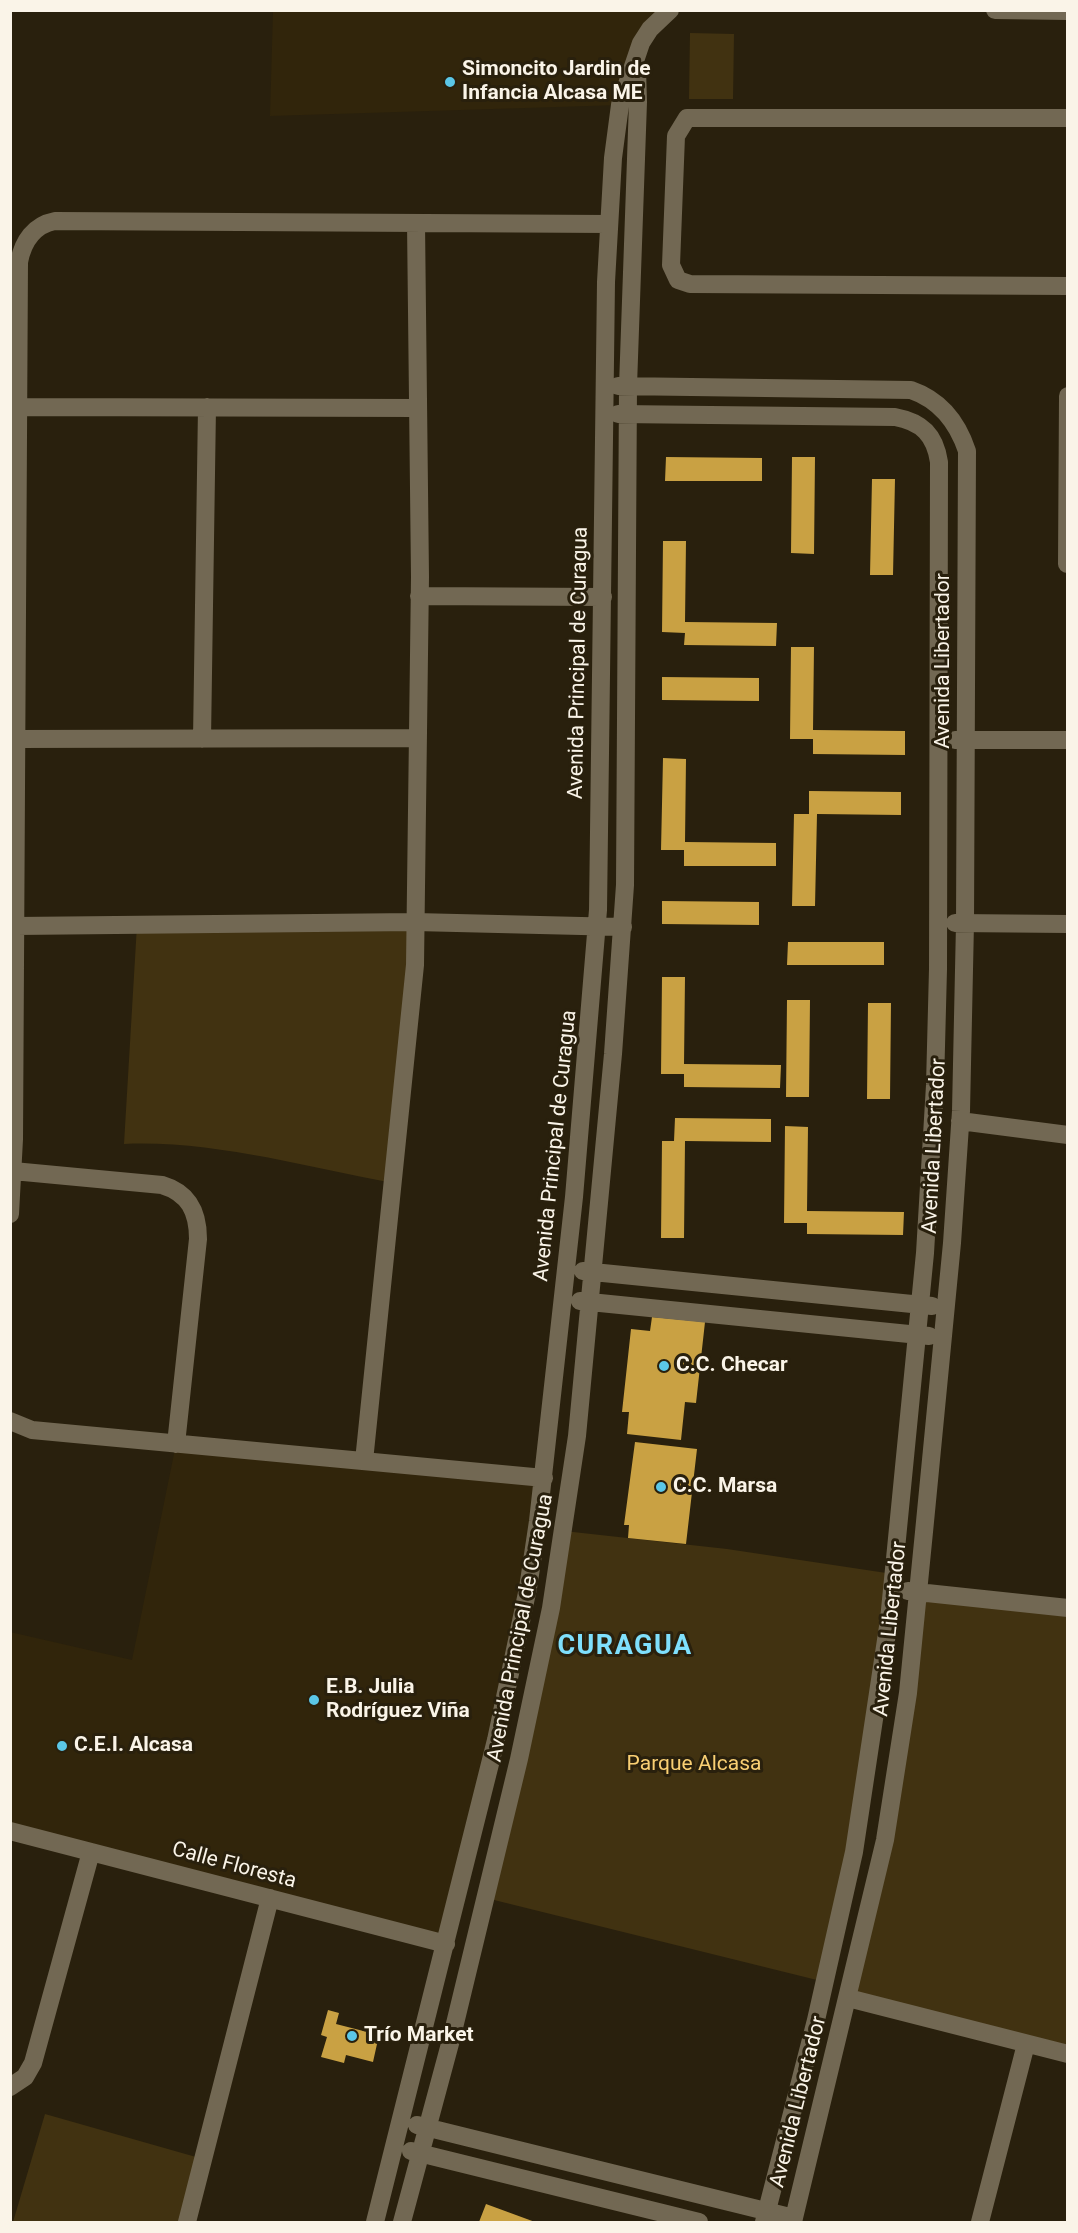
<!DOCTYPE html>
<html>
<head>
<meta charset="utf-8">
<style>
	body { margin:0 }
	#map { position:relative; width:1078px; height:2233px; overflow:hidden; background:#29200d; font-family:Roboto,sans-serif }
	canvas { display:block }
	.frame { position:absolute; inset:0; border:12px solid #faf4e8; pointer-events:none }
</style>
</head>
<body>
<div id="map">
<canvas width="1078" height="2233"></canvas>
<div class="frame"></div>
</div>
<script>
const ctx = document.querySelector('canvas').getContext('2d');
ctx.lineJoin = 'round';
function fill(path, color) { ctx.fillStyle = color; ctx.fill(path, 'evenodd'); }
function stroke(path, color, width, dash) { ctx.strokeStyle = color; ctx.lineWidth = width; ctx.lineCap = dash ? 'butt' : 'round'; ctx.setLineDash(dash || []); ctx.stroke(path); }
function write(font, color, halo, rows, align = 'center') {
  ctx.font = font + ' Roboto,sans-serif'; ctx.lineWidth = 6; ctx.setLineDash([]); ctx.textBaseline = 'middle'; ctx.strokeStyle = halo; ctx.fillStyle = color; for (const [text, x, y, turn = 0] of rows) {
    ctx.save(); ctx.translate(x, y); ctx.rotate((+turn || 0) * Math.PI / 180); ctx.textAlign = isNaN(turn) ? turn : align; if (halo) ctx.strokeText(text, 0, 0); ctx.fillText(text, 0, 0); ctx.restore();
  }
}
fill(new Path2D(`
	M273,11h397l-9,6 -41,88 -350,11z
	M176,1444l368,34 -98,466 -435,-113 -1,-199 122,28z`), '#31250b');
fill(new Path2D(`
	M690,33l44,1 -1,65h-44z
	M415,922l-22,261c-87,-16 -181,-43 -269,-39l13,-219z
	M564,1531l163,18 166,25 -68,408 -339,-84z
	M918,1592l149,16v446l-219,-56 28,-118z
	M45,2114l158,45 -16,63h-174z`), '#413211');
fill(new Path2D(`
	M666,457l96,1v23h-97z
	M792,457h23l-1,97 -23,-1z
	M872,479h23l-2,96h-23z
	M663,541h23l-1,81 92,1 -1,23 -92,-1 1,-12 -23,-1z
	M791,647h23l-1,83 92,1v24l-92,-1v-15h-23z
	M662,677l97,1v23l-97,-1z
	M663,758l23,1 -1,83 91,1v23h-92v-16h-23z
	M809,791l92,1v23l-84,-1 -2,92h-23l2,-92h15z
	M662,901l97,1v23l-97,-1z
	M788,942h96v23h-97z
	M662,977h23l-1,87 97,1 -1,23 -96,-1v-13h-23z
	M787,1000h23l-1,97h-23z
	M868,1003h23l-1,96h-23z
	M675,1118l96,1v23l-86,-1 -1,97h-23l1,-97h12z
	M785,1126l23,1 -1,84 97,1 -1,23 -96,-1v-11h-23z
	M652,1317l53,5 -9,81 -11,-1 -4,38 -54,-6 2,-22h-7l9,-83 19,2z
	M635,1442l62,7 -11,95 -58,-6 1,-13h-5z
	M328,2010l11,3 -3,11 43,11 -6,27 -27,-7 -2,8 -23,-6 6,-20 -6,-2z
	M486,2204l49,18h-56z`), '#c9a143');
stroke(new Path2D(`
	M995,10l73,1
	M1068,118h-381l-11,18 -5,129 7,15 12,4 378,2
	M618,386l293,4c29,10 46,31 56,61l-2,472 -4,188 -9,132 -28,289 -16,161 -23,147 -92,382
	M19,407l399,1
	M618,414l277,3c27,5 40,18 44,45l-1,507 -3,116 -10,168 -36,367 -35,232 -38,168 -52,202
	M1067,564l1,-168
	M419,596l184,1
	M17,739l401,-1
	M202,739l5,-332
	M955,740h113
	M955,923l113,1
	M16,926l399,-4 208,5
	M960,1121l108,14
	M13,1171l149,14c27,8 36,27 36,54l-22,205
	M10,1214l4,-75 5,-877c4,-21 15,-37 36,-41l554,3
	M583,1271l349,35
	M580,1301l349,35
	M10,1421l22,9 512,48
	M364,1461l51,-496 5,-388 -4,-354
	M908,1591l160,17
	M10,1831l436,113
	M848,1998l220,56
	M10,2087l15,-10 8,-14 58,-211
	M417,2125l377,93
	M411,2151l288,71
	M187,2222l83,-324
	M375,2222l121,-482 32,-152 10,-67 36,-324 24,-287 8,-628 7,-124 7,-53 21,-62 9,-14 20,-19
	M402,2222l49,-182 68,-281 32,-151 26,-172 36,-382 12,-169 3,-499 10,-284 -1,-33
	M980,2222l46,-178`), '#726853', 18);
for (const [x, y, r, color] of [
	[450,82,6,"#5bc7e7"],
	[664,1366,6,"#5bc7e7"],
	[661,1487,6,"#5bc7e7"],
	[314,1700,6,"#5bc7e7"],
	[62,1746,6,"#5bc7e7"],
	[352,2036,6,"#5bc7e7"]
]) { const dot = new Path2D(); dot.arc(x, y, r, 0, 2 * Math.PI); ctx.fillStyle = color; ctx.fill(dot); stroke(dot, '#29200d', 2); }
write('bold 21px', '#faf4e8', '#29200d', [
	["Simoncito Jardin de",462,70],
	["Infancia Alcasa ME",462,94],
	["C.C. Checar",676,1366],
	["C.C. Marsa",673,1487],
	["E.B. Julia",326,1688],
	["Rodríguez Viña",326,1712],
	["C.E.I. Alcasa",74,1746],
	["Trío Market",364,2036]
], 'left');
write('21px', '#faf4e8', '#29200d', [
	["Avenida Libertador",944,661,-90],
	["Avenida Principal de Curagua",579,663,-89],
	["Avenida Principal de Curagua",556,1146,-84],
	["Avenida Libertador",935,1146,-87],
	["Avenida Principal de Curagua",521,1628,-79],
	["Avenida Libertador",891,1629,-84],
	["Calle Floresta",234,1866,15],
	["Avenida Libertador",799,2102,-76]
]);
write('21px', '#f9cf73', '#29200d', [
	["Parque Alcasa",694,1765]
]);
ctx.letterSpacing = '1.5px';
write('bold 27px', '#7fe0fd', '#29200d', [
	["CURAGUA",625,1647]
]);
ctx.letterSpacing = '0px';
</script>
</body>
</html>
